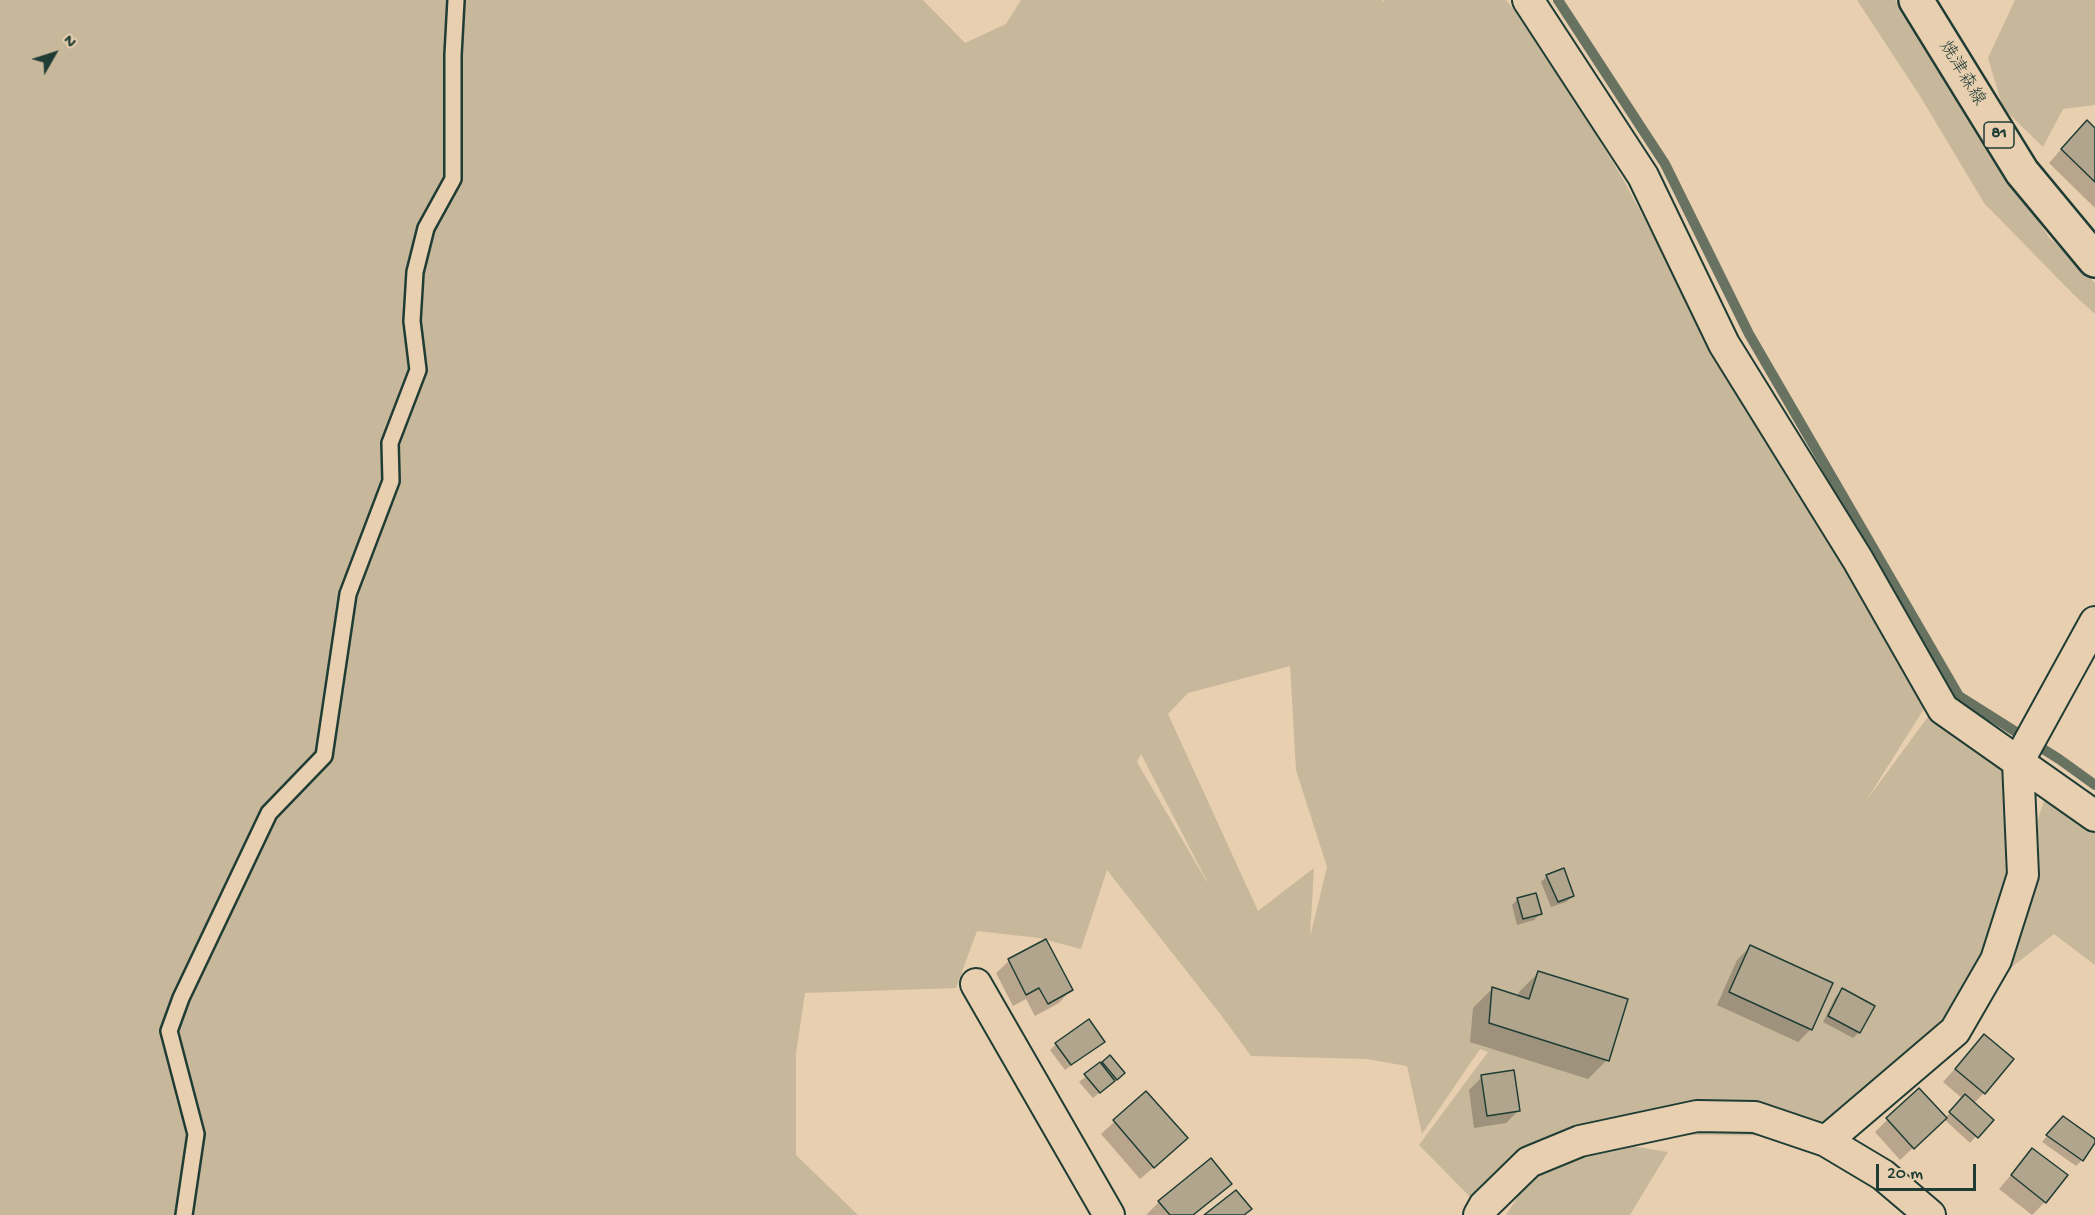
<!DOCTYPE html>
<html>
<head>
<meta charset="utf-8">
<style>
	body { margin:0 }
	#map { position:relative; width:2095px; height:1215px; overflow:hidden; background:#e8cfb0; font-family:"Gochi Hand",sans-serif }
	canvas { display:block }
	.north { position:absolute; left:24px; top:24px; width:60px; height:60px; -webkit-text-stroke:4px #e8cfb0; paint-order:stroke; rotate:51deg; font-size:16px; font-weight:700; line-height:24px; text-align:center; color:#1f3d34 }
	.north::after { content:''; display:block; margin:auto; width:21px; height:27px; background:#1f3d34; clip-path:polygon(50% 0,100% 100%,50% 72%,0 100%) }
	.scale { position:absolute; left:1876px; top:1164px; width:100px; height:27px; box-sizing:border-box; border:3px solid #1f3d34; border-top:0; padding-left:8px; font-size:18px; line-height:21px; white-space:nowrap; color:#1f3d34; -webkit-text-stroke:4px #e8cfb0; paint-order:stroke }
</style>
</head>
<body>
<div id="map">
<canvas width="2095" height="1215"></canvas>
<div class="north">N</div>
<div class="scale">20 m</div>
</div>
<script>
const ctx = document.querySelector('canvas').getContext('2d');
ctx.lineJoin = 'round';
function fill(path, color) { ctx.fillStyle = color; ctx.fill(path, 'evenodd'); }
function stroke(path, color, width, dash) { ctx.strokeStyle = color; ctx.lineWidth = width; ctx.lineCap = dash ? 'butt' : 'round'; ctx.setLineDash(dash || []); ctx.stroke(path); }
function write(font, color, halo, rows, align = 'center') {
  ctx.font = font + ' "Gochi Hand","Klee One",sans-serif'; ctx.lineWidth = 4.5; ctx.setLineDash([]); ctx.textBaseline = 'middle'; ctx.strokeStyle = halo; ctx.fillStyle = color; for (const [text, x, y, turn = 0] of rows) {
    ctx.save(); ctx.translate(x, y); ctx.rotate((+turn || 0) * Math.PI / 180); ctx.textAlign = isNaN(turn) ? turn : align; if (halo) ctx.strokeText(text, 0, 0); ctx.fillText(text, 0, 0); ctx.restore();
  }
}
fill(new Path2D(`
	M0,0h923l42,43 41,-19 15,-24h362l-1,3 3,-3h121l31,38 86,141 66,124 74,125 48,86 55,79 61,111 -61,97 67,-91 70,57 17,119 -65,145 -122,105 -273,-2 -78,75 -63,-64 69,-93 -8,-3 -58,85 -15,-68 -41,-7 -115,-3 -30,-41 -114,-145 -26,79 -42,-11 -62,-7 -21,57 -151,5 -9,61v101l62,60h-858zM1290,666l6,104 31,97 -17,70 4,-69 -56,43 -90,-197 20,-21zM1141,754l66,127v1l-70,-120z
	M1857,0h38l153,236 47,47v31l-22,-20 -89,-91 -64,-107z
	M2015,0h80v105l-32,4 -20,38 -40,-39 -15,-50z
	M2046,795l49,34v136l-41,-31 -46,36 27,-82 3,-69z
	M1613,1143l55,9 -38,63h-124l29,-45z`), '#c7b79b');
fill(new Path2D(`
	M2095,130v78l-46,-45 25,-28z
	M1547,876l26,20 -7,6 -15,5 -10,-25z
	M1518,899l22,15 -6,6 -17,5 -5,-20z
	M1045,941l26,49 -12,13 -24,13 -9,-17 -13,7 -17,-33 13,-12z
	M1750,947l61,82 -13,13 -81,-37 20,-45z
	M1538,973l69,87 -19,19 -118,-37 3,-34 19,-19 25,8 2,-5z
	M1843,990l16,42 -6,6 -30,-16 13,-26z
	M1984,1036v57l-11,11 18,16 -21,23 -26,-24 -44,41 -25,-28 13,-13 57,-1 18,-19 -20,-17z
	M1103,1042l-38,28 -15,-20 6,-6z
	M1110,1057l7,22 -24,19 -14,-16z
	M1482,1077l37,33 -13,13 -32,5 -5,-38z
	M1146,1093l27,58 -33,28 -39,-45z
	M2057,1124l25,36 -6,6 -34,-24z
	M2032,1150l13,52 -13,13 -33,-26z
	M1230,1184l-36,31h-48l13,-13z`), '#0003');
stroke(new Path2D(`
	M1558,0l107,164 84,170 210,362 100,63 36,26`), '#687261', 10);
const building = new Path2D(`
	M2087,120l8,8v54l-34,-33z
	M1564,868l10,28 -16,6 -12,-27z
	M1536,893l6,21 -19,5 -6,-21z
	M1046,939l27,51 -25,14 -9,-16 -13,7 -18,-36z
	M1750,945l83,38 -21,47 -83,-38z
	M1538,971l90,28 -19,62 -120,-38 3,-36 37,12z
	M1842,988l33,18 -15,27 -32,-17z
	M1089,1019l16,23 -34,23 -16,-22z
	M1984,1034l30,25 -29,35 -30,-25z
	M1110,1055l15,18 -8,7 -15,-18z
	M1100,1062l15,19 -15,12 -16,-19z
	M1514,1070l6,41 -33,5 -6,-41z
	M1919,1088l28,30 -33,31 -28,-31z
	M1146,1091l42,47 -34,30 -41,-48z
	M1965,1094l29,26 -16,18 -29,-26z
	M2063,1116l32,23v4l-12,18 -37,-26z
	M2032,1148l36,27 -22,28 -35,-28z
	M1211,1158l21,26 -39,31h-23l-12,-14z
	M1236,1190l16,19 -8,6h-40z`);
fill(building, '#b1a68d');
stroke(building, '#1f3d34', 1.5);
const service = new Path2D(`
	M184,1215l12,-81 -27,-103 12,-33 88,-185 55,-57 24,-162 43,-113 -1,-38 28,-73 -6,-49 3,-49 11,-44 27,-49v-124l3,-55`);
const minor = new Path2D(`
	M1528,0l115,176 81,168 134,216 85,149 152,107
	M976,984l133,231
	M1826,1141l129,-110 41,-71 27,-85 -5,-113 77,-140
	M1479,1215l5,-9 45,-44 51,-21 117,-25 58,1 71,24 57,34 47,40`);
const primary = new Path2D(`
	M1916,0l106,172 73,88`);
stroke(service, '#1f3d34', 20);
stroke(minor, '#1f3d34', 34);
stroke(primary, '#1f3d34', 38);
stroke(service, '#e8cfb0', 15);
stroke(minor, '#e8cfb0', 30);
stroke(primary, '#e8cfb0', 33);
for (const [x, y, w] of [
	[1999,135,30]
]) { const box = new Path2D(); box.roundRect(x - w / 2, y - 13, w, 26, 4.5); ctx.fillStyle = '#e8cfb0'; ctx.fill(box); stroke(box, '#1f3d34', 1.5); }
write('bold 16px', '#1f3d34', null, [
	["81",1999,135]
]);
write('18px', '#1f3d34', '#e8cfb0', [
	["焼津森線",1961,74,59]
]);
</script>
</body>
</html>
